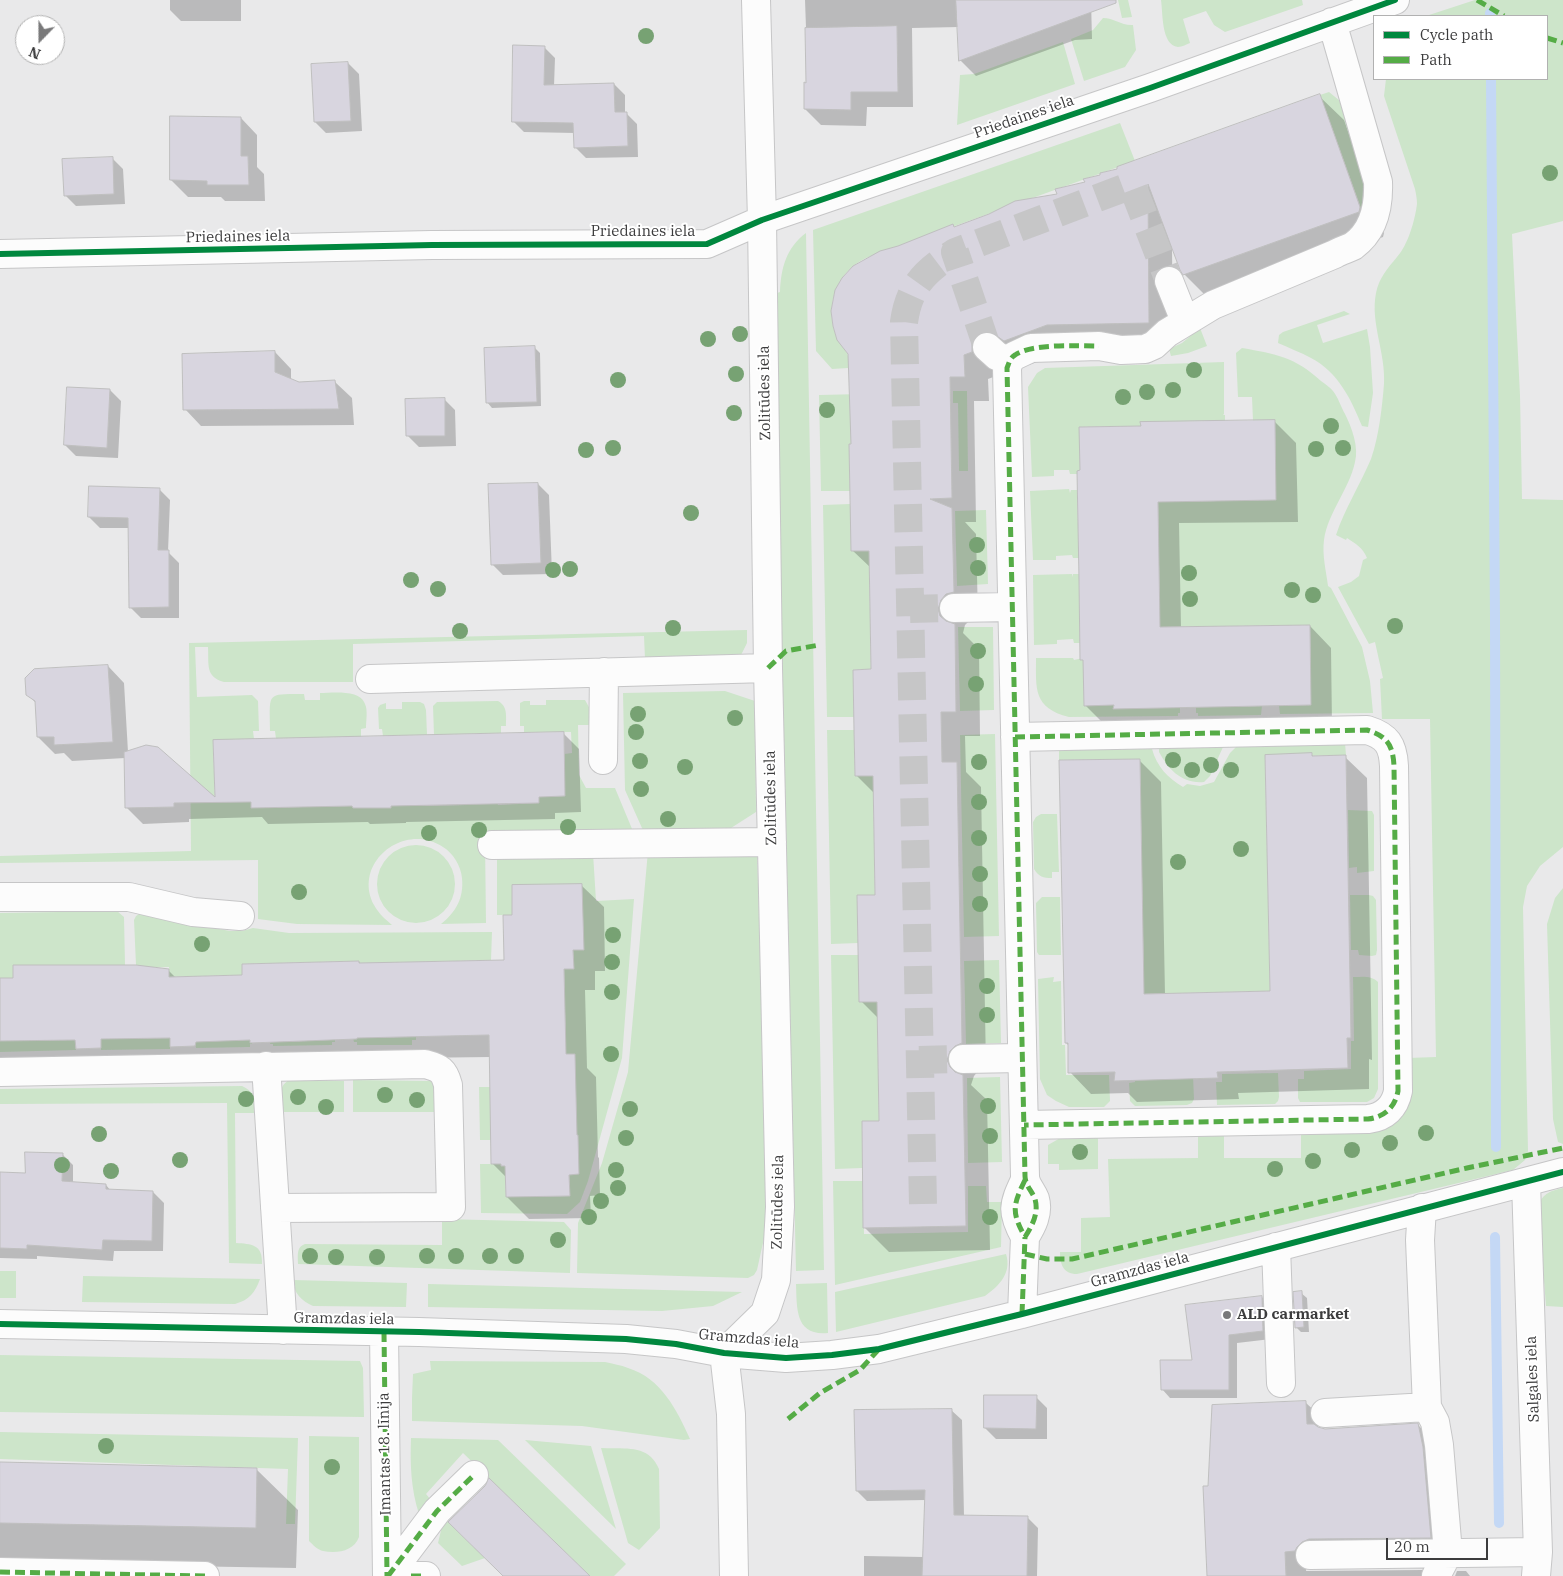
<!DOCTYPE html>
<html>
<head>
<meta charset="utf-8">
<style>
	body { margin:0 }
	#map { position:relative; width:1563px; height:1576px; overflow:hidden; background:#e9e9ea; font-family:"IBM Plex Serif",serif }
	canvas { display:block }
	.legend { position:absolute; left:1373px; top:15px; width:175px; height:65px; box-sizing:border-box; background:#fff; border:1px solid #b1b1b1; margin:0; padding:6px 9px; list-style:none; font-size:15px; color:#3c3c3d }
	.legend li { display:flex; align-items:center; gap:10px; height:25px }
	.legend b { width:25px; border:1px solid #b1b1b1 }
	.north { position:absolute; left:15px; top:15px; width:50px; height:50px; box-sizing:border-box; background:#fff; border:1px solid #b1b1b1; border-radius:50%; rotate:202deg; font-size:14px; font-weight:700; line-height:20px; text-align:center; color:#3c3c3d }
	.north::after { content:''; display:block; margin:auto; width:18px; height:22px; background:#79797a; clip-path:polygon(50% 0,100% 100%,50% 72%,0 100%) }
	.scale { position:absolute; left:1386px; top:1538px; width:102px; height:22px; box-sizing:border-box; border:2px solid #3c3c3d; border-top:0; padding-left:6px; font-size:15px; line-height:18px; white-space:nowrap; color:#3c3c3d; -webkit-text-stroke:4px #fff; paint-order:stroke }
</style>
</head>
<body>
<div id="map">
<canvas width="1563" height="1576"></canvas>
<ul class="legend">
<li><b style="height:6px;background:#00873e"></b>Cycle path</li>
<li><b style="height:6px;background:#55ac46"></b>Path</li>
</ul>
<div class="north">N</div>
<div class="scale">20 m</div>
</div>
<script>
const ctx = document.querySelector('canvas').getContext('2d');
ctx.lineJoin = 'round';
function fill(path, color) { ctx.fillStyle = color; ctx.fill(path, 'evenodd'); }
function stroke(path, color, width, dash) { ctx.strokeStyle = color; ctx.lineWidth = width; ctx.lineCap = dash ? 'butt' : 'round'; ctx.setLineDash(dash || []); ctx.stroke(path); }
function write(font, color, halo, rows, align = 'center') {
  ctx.font = font + ' "IBM Plex Serif",serif'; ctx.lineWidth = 4; ctx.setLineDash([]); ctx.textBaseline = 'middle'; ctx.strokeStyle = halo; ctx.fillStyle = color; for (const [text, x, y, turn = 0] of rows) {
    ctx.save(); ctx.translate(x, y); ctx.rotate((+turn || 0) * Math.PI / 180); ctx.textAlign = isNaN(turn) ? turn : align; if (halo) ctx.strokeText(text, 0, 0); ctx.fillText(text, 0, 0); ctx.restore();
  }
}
fill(new Path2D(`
	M1118,0h10l4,17 -10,1z
	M1161,0h141l1,5 -78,27 -11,-7 -8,-14 -23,8 7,24c-3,1 -8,4 -12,4 -17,-2 -15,-34 -17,-47z
	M1475,0h88v221l-51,13 8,161 2,104 41,1v347l-23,19 -13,20 -4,21 5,244 -3,9 -12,10 -436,104c-14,0 -17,-10 -17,-22h21v-34l29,-1 -2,-58 90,-1v-24h26v24h77v-24l74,-2 17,-7 5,-6 11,-61 28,-1 -6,-338h-48l-2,-40 3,-1 -8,-36 -6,2 -31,-57 13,-5 8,-6 4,-16 4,-2c-4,-10 -11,-14 -20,-20l-1,2 -10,-5c9,-27 24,-50 35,-76 8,-23 11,-51 13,-75 2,-31 -14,-61 -8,-91 3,-15 11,-24 21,-36 11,-12 18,-37 20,-53 0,-5 -1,-10 -2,-15l-31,-93 2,-17h161v-63h-121z
	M1103,18c11,0 19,8 30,7l3,25 -11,17 -41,14 -13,-42 22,-9z
	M1063,42l12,42 -118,41 3,-50 14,-1z
	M1329,92l16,13 19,53 -2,53 -42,-116z
	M1120,123l15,38 -269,97c-28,13 -41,45 -31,75 2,7 8,13 12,20 2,4 1,10 1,15l-16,1 -16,-18 -3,-121z
	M806,233l18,1037 -28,1 -22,-977 6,-2c1,-24 6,-44 26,-59z
	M1344,311l6,3 -33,11 6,18 44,-14 3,18 3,46 -5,34 -6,-1c-11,-27 -24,-54 -51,-68 -11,-6 -22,-10 -33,-15l1,-8 4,-3z
	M1200,328l7,18 -19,7 -17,3 -2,-7 13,-6z
	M1242,348c34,6 53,9 79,33 4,3 9,6 12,10 5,6 8,16 12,23 7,14 14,33 10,48 -6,28 -27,50 -31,78 -2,15 2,31 4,46l3,2 31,59 8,34 3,32 -93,1 -1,-8 32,-1 -1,-80 -150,2 -2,-125 118,-2 -1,-79h-22l-1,-24h-14l-2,-44z
	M1224,362v52l-1,1h2v6l-84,2v3l-61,1v47h-10l-1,-4h-15v6l-22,1 -4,-90 9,-14 8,-5z
	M953,391h14l1,80h-9l-1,-68h-5z
	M950,392l1,9 -84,2v40l-18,1 1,47h-29l-2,-96z
	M1069,489l1,4 1,-3h6l2,68h-6l-1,-3 -16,1v4h-23l-3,-69z
	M850,504l19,47 2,118 -18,1 1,47h-27l-4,-212z
	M986,510l2,74 -31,2 -2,-75z
	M1072,574l1,3v-3h6l1,69h-6l-1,-4 -16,1v4l-23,1 -1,-70z
	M958,627h35l1,83 -34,1z
	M747,630v13l-6,12 -96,4 -1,-23 -291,8v38h-129c-19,-5 -15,-18 -16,-35h-13l2,50 55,-2 6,6 1,30h-6l1,8 -41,2 2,61h36v6l101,-2 1,2h37l1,-9 36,7 40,-1v-6l30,-1 1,7 41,-2v-6l26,-1 -1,-42 8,-1 -1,-21h-47v-6h-4v-23l4,-2h6v4h16v-5h39l5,9v16h-12l1,50 7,13h29l20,48 -150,4 1,83 -45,1c15,-12 23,-26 21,-46 -1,-12 -9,-25 -19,-31 -39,-26 -91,16 -69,58 5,9 11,14 18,20l-95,-1 -39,-5v-59l-258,3v-7l191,-5 -2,-208z
	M1036,658h37l1,2 9,-2 31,47 -1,3 67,-1v6h-2v3l-109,1c-36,-9 -33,-28 -33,-59z
	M725,691l30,10 1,111 -25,16 -31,10 -54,-1 -21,-47 -2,-97z
	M320,693c12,0 40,-4 45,11 3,6 1,17 1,24l-5,1v8l-85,2 -1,-8h-5c0,-39 -5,-37 34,-37l1,6h15z
	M498,701c10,5 8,16 8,25h-5v7l-67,2 -1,-29 4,-4z
	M402,702h18l4,2 2,6 1,25 -44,1 -1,-7h-3l-1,-21 2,-3 6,-2v6h16z
	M1262,706l-1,9 -63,1v-3h-2v-6z
	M827,730h27l1,46h18l2,119h-18l1,48 -27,1z
	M995,734l4,202 -35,1 -4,-202z
	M1345,743l1,12 -81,2 5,234 -126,3 -4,-235 -81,1v-10l93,-1c5,18 16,29 31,38l4,-3 13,2 14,-4 16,-29 6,-6z
	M1223,747l-13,29 -6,6c-22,2 -35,-12 -45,-30v-4z
	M1348,810l24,1 2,4v56l-17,2v-6l-8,1z
	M1041,814h16l2,58h-7v6c-9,0 -13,-1 -18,-9l-1,-47 3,-5z
	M377 884a39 39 0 1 1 78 0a39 39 0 1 1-78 0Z
	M648,851h109l11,369 -11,50 -3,5 -6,3 -171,-5 1,-50 24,-60 26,-91z
	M593,853l3,48 38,-2 -12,159 -34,123 -8,21 -13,12 -86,-1 -1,-49h15v-4l10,6 1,31 64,-1 -2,-60 7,-82h-9l-2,-85 10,-1 -1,-18 -61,-65v35l-5,-5h-10v-58z
	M1563,888v256l-5,-2 -5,-23 -6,-195 8,-26z
	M1369,895l4,1 3,4 1,50 -1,5 -4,1 -13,-1 -1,-5h-7l-1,-55z
	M1042,897h18l1,58h-22l-2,-3 -1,-49z
	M117,911l7,6 1,48 -77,7v-7h-35v13h-13v-65z
	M139,914l91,17h12l11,-3 36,5 203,-1 -1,28 -132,4v-3l-117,3v11l-73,2v-10l-31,1v-3h-2l-2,-45 2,-4z
	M831,955h28l18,47 2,119h-17v47l-27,1z
	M999,960l2,83 -35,1 -2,-83z
	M1054,977l-1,5 8,-1 1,64h3l1,30h43l1,26 -6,6h-35l-13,-6 -9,-6 -7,-16 -2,-100z
	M1353,977c9,0 18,-2 25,5v107l-4,9 -7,4h-67l-2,-4v-19h6v-8l47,-2v-28h3z
	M216,1037l1,4 35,-1v4h-2v3l-54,1 -1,-6h-3z
	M416,1037v3h-4v5h-55v-3h-3l-1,-4z
	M174,1038v5h-4v6l-69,1v-6l-5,-5z
	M335,1038v4h-3v3l-59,1v-2h-3l1,-4c21,3 43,1 64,-2z
	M80,1040v5h-5l1,5 -76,2v-11z
	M1278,1073l1,24 -1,4 -3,3 -58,1 -1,-23h6v-8z
	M1193,1074l1,25 -2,4 -5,2 -52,1 -5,-5 -1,-18 6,-1v-7z
	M1000,1077l2,85 -34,1 -1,-85z
	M289,1080l55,1v31h-64c1,-12 -3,-25 9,-32z
	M353,1080l78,1 6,3 4,28h-88z
	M242,1086c14,7 12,12 12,27h-19l1,130c15,1 27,1 26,21l-33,-1 -2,-160 -227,1v-15z
	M479,1087h15v53h-14z
	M1062,1137h36v32l-39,1v-6h-11v-19z
	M833,1181h30l1,53 104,-2v-46h18l1,16h15l-1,45 -166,38z
	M1563,1188v119l-17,-1 -8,-101c6,-12 12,-14 25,-17z
	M442,1219l122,3 7,8 -1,43 -272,-9c0,-8 -2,-17 7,-20l137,1z
	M1006,1254c6,19 -7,32 -21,42l-149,36 -1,-40z
	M0,1271h16v27h-16z
	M83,1276l177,3c-5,14 -11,21 -25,25l-153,-2z
	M293,1280l114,3 -1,24 -93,-1c-11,-5 -20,-13 -20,-26z
	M827,1283l1,50c-33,3 -31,-24 -32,-49z
	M428,1284l314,8 -29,14 -51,5 -234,-4z
	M0,1355l360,6 3,7 1,49 -364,-5z
	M430,1361l175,1c8,2 16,3 23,6 33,10 49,42 62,71l-6,1 -102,-14 -170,-5v-23l1,-24 18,-4z
	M0,1432l298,6 -3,86h-9l2,-55 -288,-10z
	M309,1436l50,1v100c-5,14 -22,17 -36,14 -5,-1 -10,-6 -14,-10z
	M411,1438l87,2 128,124 -12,12h-24l-127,-123 -37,41 5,6 -12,14c-8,-25 -9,-49 -8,-76z
	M525,1440l66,6 25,83z
	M601,1448c24,1 48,-4 58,21l1,59 -21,22 -11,-7z
	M444,1518l41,40 -23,8 -24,-23z`), '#cde5ca');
fill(new Path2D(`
	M170,0h71v21h-60l-11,-11z
	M805,0h286l1,39 -17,1 -99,36 -16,-16 -1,-33 -47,1 1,79h-46l-1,19 -45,-1 -16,-16 3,-25z
	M544,47l11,11 -1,28 60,-2 11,11v17l12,12 1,33 -52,1 -11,-11v-14l-51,-1 -11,-11z
	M348,63l11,11 3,57 -36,2 -11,-11z
	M1319,96l25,24 40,113 -1,4 -174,62 -25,-25 -12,-27 1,100 -101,2 -43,16 -13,-9 -20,20 -8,3 1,22h-15l2,121h-11l11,12 2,83 -7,2 -6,6 -2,8 16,16 1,87h-15l1,36 15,15 5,281 -7,2 -5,6 -3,9 16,15 3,150 -101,2 -24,-24 15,-106 -1,-103 -18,-18 16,-105 -2,-102 -18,-18 16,-106 -2,-102 -19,-18v-105l46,-197 55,-22 2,2 104,-33 59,-25z
	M241,118l16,17v32l7,7 1,27h-40l-4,-4h-33l-17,-17z
	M112,158l11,11 2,35 -49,2 -11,-11z
	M535,348l5,5 1,53 -49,2 -5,-6z
	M275,352l16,17v11l8,3 36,-1 17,16 2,27 -153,1 -16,-17z
	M68,388l42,2 11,11 -3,57 -42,-2 -11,-11z
	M444,399l11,11 1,36 -37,1 -11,-11z
	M1275,422l21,21 2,79 -119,1 2,105 129,-2 21,22 1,78 -225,1 -22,-22 -1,-43 -2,-3 -4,-187z
	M538,484l11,11 3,79 -49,1 -11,-11z
	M159,489l11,11 -2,52 11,11v55h-38l-11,-11v-79h-30l-11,-11z
	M108,666l16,17 4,69 88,48 347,-67 16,16 2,63 -26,1v6l-149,3v1l-36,1 -2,-2 -100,2 -6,-7 -73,2v3l-46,2 -16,-16 -2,-50 -53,3 -8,-8 -9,1 -17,-17 -2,-34 -9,-9z
	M1311,754l3,3h31l22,21 5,282 -3,-1v30l-131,4 1,6 -102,3 -9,-9 -37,1 -21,-22 -1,-26 -3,-3 73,-283 22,22 4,213 106,-2z
	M582,886l22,21 1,64h-10v19h-10l2,78 9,9 2,80 1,1 1,37 -10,1 1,22 -62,1 -22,-22v-19l-15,-15 -1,-106 -491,6v-84l168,-9 8,8 67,-2 116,-14 2,2 144,-3 9,-44z
	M62,1154l11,11v18l33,2 5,6 42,1 11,11 -1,48h-49l-1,10 -76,-5v3l-37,-1v-85l26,1z
	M1301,1293l6,5 2,34h-8l-5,-5z
	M1262,1297l8,9 1,33 -34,4v55h-67l-8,-9z
	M1036,1397l11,11v31h-51l-11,-11z
	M1306,1403l12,11v14l7,2 92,-6 12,12 13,113 -134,10 -2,12 116,-1 5,6h-219l1,-89z
	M951,1410l11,10 2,96 63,1 11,11 -1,48h-173v-20l60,1 2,-57 -59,1 -10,-10z
	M0,1464l256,5 42,41 -2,58 -296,-5z
	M1457,1571h9l4,5h-15z`), '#0003');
stroke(new Path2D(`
	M1490,13v3
	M1491,79l4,539 1,529
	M1495,1237l4,286`), '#c4d8f5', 10);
const building = new Path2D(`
	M956,0h160v3l-157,58z
	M897,26l1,66h-47v18l-47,-1v-27l2,1 -1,-55z
	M513,45l32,1 -1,39 70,-2 1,29h12l1,34 -54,2 -1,-25 -61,-1z
	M348,62l3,59 -37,1 -3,-58z
	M1320,94l40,113 -1,5 -176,63 -3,-5 -32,-86 1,139 -102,2 -43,16 -13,-9h-8l-8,5 -3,7v8l-8,3 1,22h-15l2,121 -22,1 22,9 2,84 -8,2 -5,6 -3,9 2,7 6,5 9,3 1,88h-15l1,50h15l5,281 -7,3 -5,5 -3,9 3,7 5,5 8,3 3,151 -103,2 -1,-107h17l-2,-119h-18l-2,-107h18l-2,-119h-18l-1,-46 -1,-60 18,-1 -2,-118h-18l-2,-107h2l-3,-90 -11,-14 -4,-14 -2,-15 4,-21 7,-12 11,-12 27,-15 18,-5 55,-22 1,3 35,-13 26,-13 42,-7 -2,-5 30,-7 -2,-3 17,-4v-2l17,-4v-2z
	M170,116l71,1v39h7l1,29h-42v-4l-37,-1z
	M113,157l1,37 -50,2 -2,-37z
	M535,346l2,56 -51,1 -2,-55z
	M275,351v21l24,10 36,-2 4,29 -156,1 -1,-56z
	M67,387l43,2 -3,59 -43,-3z
	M445,398v38h-39l-1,-37z
	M1275,420l1,80 -118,2 2,125 150,-2 1,80 -198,4 1,-4 -30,1 -1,-46h-3l-1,-81 -2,-108 3,-1 -1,-43 62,-1 -1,-4z
	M538,483l3,80 -50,2 -3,-81z
	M89,486l71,2 -2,62h11v57l-40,1 -1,-90 -40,-1z
	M108,665l5,77 -59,3v-8h-17l-2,-36 -9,-6 -1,-17 9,-9z
	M564,732l1,64 -26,1v6l-148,3v2h-38l-1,-2 -101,2v-6l-77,1v4l-49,1 -1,-56 22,-7 12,2 57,50 -2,-57z
	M1312,753v3l34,-1 5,283h-4l1,30 -131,4 1,6 -104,3 1,-9 -47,1v-30h-3l-6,-283 81,-1 4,235 126,-3 -5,-236z
	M582,884l2,66h-11l1,19h-10l2,85h9l2,81h1l1,39 -10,1 1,21 -64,1 -1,-31h-4v-2h-10l-2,-129 -132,3v1l-107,4v-3l-54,2 -1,4 -25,1v-9l-69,1v9l-25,1 -1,-9 -75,1v-63h13v-13h123l33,4v8l73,-2v-11l117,-3v2l145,-3 -1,-45h9v-30z
	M25,1152l38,1 -1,28 44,3v5l47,2 -1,50 -49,-1 -1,10 -75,-5v4l-27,-1v-76l25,1z
	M1302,1291l2,36 -9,1 -2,-36z
	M1262,1296l1,35 -34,4v55h-68l-1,-30h32l-7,-55z
	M984,1395h53l-1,34 -52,-1z
	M1306,1401l1,23h7l4,3 7,2 93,-6 5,24 8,91 -122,1 -7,3 -5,5 -2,4 -10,1 1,24h-79l-4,-90h5l4,-81z
	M952,1409l2,106 74,1 -1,60h-105l3,-86 -69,1 -2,-81z
	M0,1462l257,6 -1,60 -256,-5z
	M489,1478l101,98h-87l-6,-6 -49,-48 37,-36z`);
fill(building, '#d8d5df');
stroke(building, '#bfbfbf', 1);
stroke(new Path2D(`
	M987,347l-32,-95 177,-67 37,96
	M910,609l44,-1
	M919,1060l44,-1
	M923,1204l-19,-882c5,-36 21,-51 51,-70`), '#c6c6c7', 28, [28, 14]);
const minor = new Path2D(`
	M0,254l432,-9 275,-1 55,-24 388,-132 245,-88
	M1169,281l16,40
	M987,347l10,9 12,5
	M954,608l58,-1
	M370,679l398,-11
	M1015,737l352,-7c20,6 26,15 27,36l4,325c-3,16 -13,26 -30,28l-344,6
	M603,760l1,-88
	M492,845l280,-3
	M0,897h129l64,15 47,4
	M963,1059l59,-1
	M266,1066l17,264
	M0,1072l425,-8c15,4 19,6 23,21l3,122 -176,1
	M1025,1180c-12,25 -14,32 0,57
	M1526,1182l12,370 -2,24
	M1422,1208l-2,32 7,167 8,15 4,23 9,108 -12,23
	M1025,1237c7,-11 14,-24 10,-38 -3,-8 -10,-14 -10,-23l-18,-808 2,-7 5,-5 17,-8 68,-2 22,4 24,-1 9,-4 13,-12 46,-28 122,-51c5,-3 12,-5 18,-8 21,-15 26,-39 25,-64l-46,-160
	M1276,1247l5,136
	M1022,1314l3,-77
	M0,1324l419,8 207,7 50,5 48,9 62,5 46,-3 47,-6 143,-35 541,-142
	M384,1332l3,244
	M724,1353l41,-40 11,-33 4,-73 -12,-539 -6,-448 -6,-220
	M724,1353l7,61 3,162
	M1325,1413l102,-6
	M1310,1555l228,-3
	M0,1572l205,4
	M388,1576l49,-65 37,-36
	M411,1576h15`);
stroke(minor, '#c6c6c7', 30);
stroke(minor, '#fcfcfc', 28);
stroke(new Path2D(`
	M1477,0l27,16
	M1547,38l16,5
	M768,668l18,-17 33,-6
	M1015,737l352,-7c20,6 26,15 27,36l4,325c-3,16 -13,26 -30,28l-344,6
	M1025,1180c-12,25 -14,32 0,57
	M1025,1237c7,-11 14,-24 10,-38 -3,-8 -10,-14 -10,-23l-18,-808c2,-5 3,-10 8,-13 18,-12 62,-9 84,-9
	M1025,1254l22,5h25l395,-91 96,-20
	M1022,1314l3,-77
	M384,1332l3,244
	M788,1419l32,-26 40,-23 19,-21
	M0,1572l205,4
	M388,1576l49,-65 37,-36
	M411,1576h15`), '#55ac46', 5, [10, 5]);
stroke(new Path2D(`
	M0,254l432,-9 275,-1 55,-24 388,-132 245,-88
	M0,1324l419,8 207,7 50,5 48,9 62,5 46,-3 47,-6 143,-35 541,-142`), '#00873e', 6);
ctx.fillStyle = '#77a273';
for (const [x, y] of [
	[646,36],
	[1550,173],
	[740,334],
	[708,339],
	[1194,370],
	[736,374],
	[618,380],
	[1173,390],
	[1147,392],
	[1123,397],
	[827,410],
	[734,413],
	[1331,426],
	[613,448],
	[1343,448],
	[1316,449],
	[586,450],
	[691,513],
	[977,545],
	[978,568],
	[570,569],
	[553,570],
	[1189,573],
	[411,580],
	[438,589],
	[1292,590],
	[1313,595],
	[1190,599],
	[1395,626],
	[673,628],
	[460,631],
	[978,651],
	[976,684],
	[638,714],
	[735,718],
	[636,732],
	[1173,760],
	[640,761],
	[979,762],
	[1211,765],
	[685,767],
	[1192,770],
	[1231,770],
	[641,789],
	[979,802],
	[668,819],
	[568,827],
	[479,830],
	[429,833],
	[979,838],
	[1241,849],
	[1178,862],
	[980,874],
	[299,892],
	[980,904],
	[613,935],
	[202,944],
	[612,962],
	[987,986],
	[612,992],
	[987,1015],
	[611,1054],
	[385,1095],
	[298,1097],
	[246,1099],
	[417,1100],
	[988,1106],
	[326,1107],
	[630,1109],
	[1426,1133],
	[99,1134],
	[990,1136],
	[626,1138],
	[1390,1143],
	[1352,1150],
	[1080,1152],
	[180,1160],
	[1313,1161],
	[62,1165],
	[1275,1169],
	[616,1170],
	[111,1171],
	[618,1188],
	[601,1201],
	[589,1217],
	[990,1217],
	[558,1240],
	[310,1256],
	[427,1256],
	[456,1256],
	[490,1256],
	[516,1256],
	[336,1257],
	[377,1257],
	[106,1446],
	[332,1467]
]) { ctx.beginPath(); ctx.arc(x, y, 8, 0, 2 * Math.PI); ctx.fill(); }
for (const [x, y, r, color] of [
	[1227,1315,5,"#79797a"]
]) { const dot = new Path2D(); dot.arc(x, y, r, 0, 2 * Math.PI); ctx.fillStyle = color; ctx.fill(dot); stroke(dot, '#fff', 2); }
write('15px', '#3c3c3d', '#fff', [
	["Priedaines iela",1024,117,-19],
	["Priedaines iela",643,232],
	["Priedaines iela",238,237,-1],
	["Zolitūdes iela",765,393,-91],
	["Zolitūdes iela",771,798,-91],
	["Zolitūdes iela",778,1202,-89],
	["Gramzdas iela",1140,1270,-15],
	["Gramzdas iela",344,1319,1],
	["Gramzdas iela",749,1339,5],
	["Salgales iela",1533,1379,-92],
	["Imantas 18. līnija",385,1454,-91]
]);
write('bold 15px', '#3c3c3d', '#fff', [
	["ALD carmarket",1237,1315]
], 'left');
</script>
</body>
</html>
